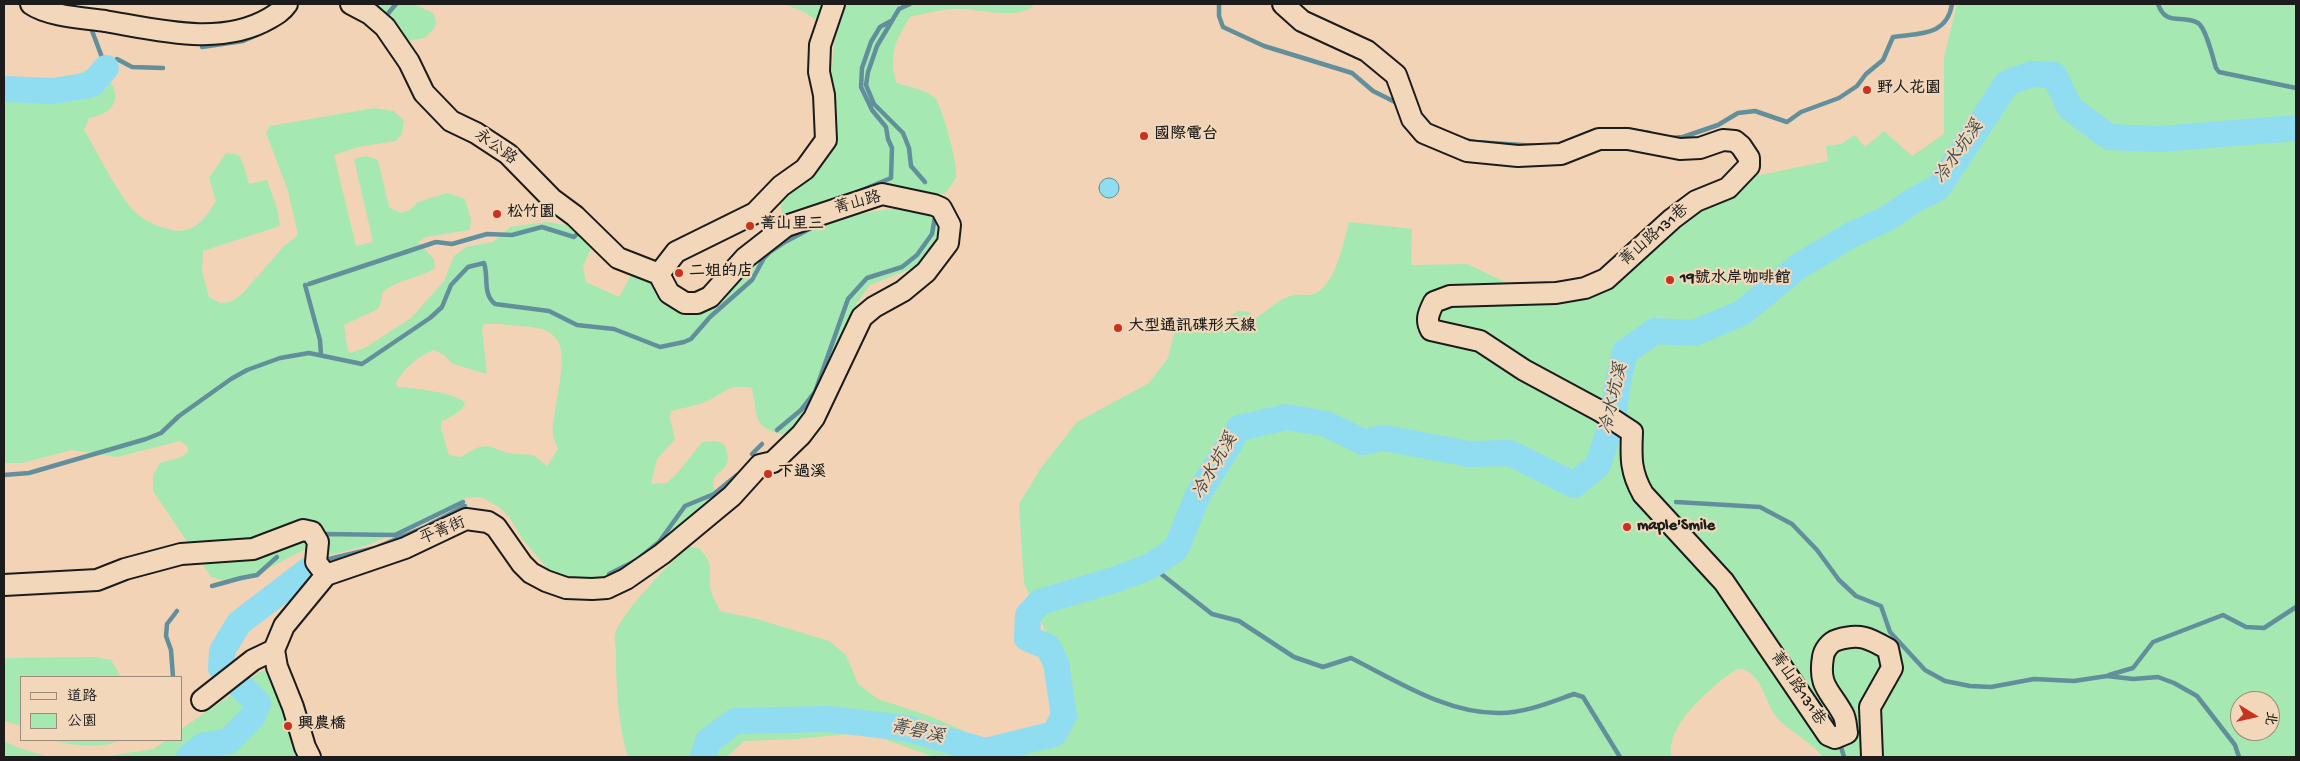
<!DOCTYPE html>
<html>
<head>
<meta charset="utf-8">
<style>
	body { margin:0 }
	#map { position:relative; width:2300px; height:761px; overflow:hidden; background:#f3d3b6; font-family:"Gochi Hand","LXGW WenKai TC",sans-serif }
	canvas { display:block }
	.frame { position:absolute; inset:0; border:5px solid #1c1c1c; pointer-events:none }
	.legend { position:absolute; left:20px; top:676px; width:162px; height:65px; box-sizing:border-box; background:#f3d7ba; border:1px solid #9d8c7b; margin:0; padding:6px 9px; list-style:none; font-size:15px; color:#1c1c1c }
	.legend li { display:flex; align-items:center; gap:10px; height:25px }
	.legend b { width:25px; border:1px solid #9d8c7b }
	.north { position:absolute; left:2230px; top:691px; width:50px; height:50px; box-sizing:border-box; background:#f3d7ba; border:1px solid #9d8c7b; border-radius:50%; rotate:99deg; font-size:14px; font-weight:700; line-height:20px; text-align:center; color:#1c1c1c }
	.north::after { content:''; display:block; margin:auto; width:18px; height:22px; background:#c8321e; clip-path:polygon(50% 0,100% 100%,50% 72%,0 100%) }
</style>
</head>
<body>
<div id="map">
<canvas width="2300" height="761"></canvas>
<div class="frame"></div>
<ul class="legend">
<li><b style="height:6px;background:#f3d7ba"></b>道路</li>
<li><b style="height:14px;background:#a6e8b2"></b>公園</li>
</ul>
<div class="north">北</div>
</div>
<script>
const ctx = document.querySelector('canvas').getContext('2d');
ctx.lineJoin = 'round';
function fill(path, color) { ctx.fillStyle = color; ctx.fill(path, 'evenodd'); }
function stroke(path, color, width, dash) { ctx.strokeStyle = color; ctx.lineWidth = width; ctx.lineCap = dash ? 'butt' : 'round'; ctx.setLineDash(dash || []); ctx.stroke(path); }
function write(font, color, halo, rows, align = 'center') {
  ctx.font = font + ' "Gochi Hand","LXGW WenKai TC",sans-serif'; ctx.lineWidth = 4.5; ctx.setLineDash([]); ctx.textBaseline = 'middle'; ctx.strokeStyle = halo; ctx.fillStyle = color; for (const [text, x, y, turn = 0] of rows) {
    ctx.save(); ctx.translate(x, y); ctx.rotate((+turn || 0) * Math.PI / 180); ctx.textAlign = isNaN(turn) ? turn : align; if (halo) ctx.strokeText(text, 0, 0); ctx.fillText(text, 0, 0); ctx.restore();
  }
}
fill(new Path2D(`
	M367,4h46l20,9 3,7 -1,7 -6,7 -5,4 -21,4 -15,-26z
	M784,4h41l-4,12 -6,3 -11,-7z
	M844,4h191c-18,19 -60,2 -83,5 -14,1 -29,5 -42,8 -15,25 -21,36 -14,65 12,6 28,6 39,16 7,8 24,69 21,79 -2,6 -8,12 -11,17l-36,-1 -121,24 -6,-3c0,-3 -2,-8 -1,-11 4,-15 41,-36 51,-52 12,-22 0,-53 0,-76 0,-23 4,-50 12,-71z
	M1957,4h339v753h-473c-13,-16 -40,-30 -49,-43 -10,-16 -14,-45 -37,-45 -23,15 -74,58 -65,88h-738l-61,-22 -14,-2 -62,6 -53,2 -17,16h-99c-10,-32 -12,-69 -12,-103 0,-6 -2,-13 -1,-19 4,-20 57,-75 74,-88l10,1c15,17 10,17 11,37 0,8 7,18 10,26l37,8 72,22 17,14 12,29 20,15 49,16 35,15 31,20 46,-5 17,-5 10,-13 2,-15 -3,-37 -41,-92 -5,-79 22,-36 36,-46 72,-39 19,-25 7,-28 38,-3 25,-16 11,1 6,7c11,-8 26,-22 40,-24 9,-1 14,2 23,-3 18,-11 26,-51 31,-70l63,7 -1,36 56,-1 49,23 67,-6 21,-11 67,-60 58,-35 9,-10 22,10 68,-14 -2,-15 15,-2 14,-9 10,12 19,-16 28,25 32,-22v-77zM2240,701h30v30h-30z
	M92,68c6,4 16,9 19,15 12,20 -3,32 -22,35l-5,12c13,21 38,74 57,87 7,5 16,9 24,11 27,9 38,-6 51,-27l-7,-23 17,-25 13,2 5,11 5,18 18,-4 10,28 3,18 -77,25 -1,20 7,26 11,6 11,-1 12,-9 41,-47 14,-11 -10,-44 -22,-58 4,-7 104,-18 20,3 10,9 -2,14 -6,7 -38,6 -24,8 22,91 17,-4 -19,-83 12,-3 12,4 11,47 11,6 10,-3 8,-8 29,-9 18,6 6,21 -1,10 -44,7 -8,5 16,17 1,9c-16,11 -38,11 -53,25v6l-4,10 -34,16 4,26 3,2 15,-6 45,-29 33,-37 10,-25 12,-9 27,-5 17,-15 37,-5 32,5 13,15 -1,7 -8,17 3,16 33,15 15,-27 22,7 32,32 90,-69 73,-25 58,-9 26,7 6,11v16l-23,26 -48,19 -13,18 -47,105 -11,16 -15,11c-32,-8 -26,-17 -32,-47 -25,-5 -26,5 -47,14 -10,4 -23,6 -34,9l-1,8 5,20 -18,20 -6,25 16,-1 13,-13 22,-28 13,-1 9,3c13,29 -11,24 -11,40 0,5 4,11 7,16l-77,68 -59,16 -30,-8 -31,-36 -13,-22 -11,-11 -18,-10 -15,1 -43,24 -58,24 -47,12 -14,-8 -58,30 -17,2 -18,-5 -58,-86v-16l7,-12 21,-6 7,-5v-5l-8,-6 -63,16 -45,-7 -50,13h-18v-365l19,-2 25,-13 15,-3zM484,324c12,-1 24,1 35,2 12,1 27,1 36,11 17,17 -4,75 -2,97 0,5 3,10 5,15l-11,17 -14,-11 -25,-2 -20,-7 -9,1 -19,10 -11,-2 -8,-27 1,-7c8,-4 21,-9 23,-19 -13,-10 -52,-14 -68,-15l-1,-4c8,-15 22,-27 38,-33l10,5 9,9 34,10 -5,-45z
	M95,657l16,3 10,17h-100v49l-17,-5v-63z
	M268,670l34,87h-200l51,-8 14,-9h14v-11l50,-34 28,-23z
	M51,740h68c-16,10 -50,5 -68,0z
	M4,741l15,7 31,9h-46z`), '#a6e8b2');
const water = new Path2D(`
	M1099 188a10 10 0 1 1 20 0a10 10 0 1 1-20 0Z`);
fill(water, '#90dcf1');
stroke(water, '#628f9c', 1);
stroke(new Path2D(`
	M910,4l-11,5 -22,37 -9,26 -2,13 8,19 29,29 6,15 2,18 14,16
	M1219,4v12l4,11 41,19 88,27 21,18 22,11
	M2158,4c8,23 24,10 40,19 8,5 15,35 18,45l3,4 77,16
	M385,17l11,-13
	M91,28l15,40 11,-9 15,8 31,1
	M202,47l41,-6 14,-6
	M1625,129l25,4
	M1669,138l14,-1 35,-12 20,-12 17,-2 32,11 14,-10 38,-14 18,-12 9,-12 17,-14 10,-23c27,-4 54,-1 59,-33
	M1464,140l11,2 63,4
	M855,193l36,-15 1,-30 -4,-9 -2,-12 -14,-17 -11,-23 1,-19 9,-26 9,-15 11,-6
	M309,284l127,-42 16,2 35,-10 25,1 30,-8 32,10 6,-6
	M305,285l15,55 1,15
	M777,430l24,-20 14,-18 33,-93 19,-21 35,-11 15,-12 15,-21 3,-17
	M752,454l10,-10
	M4,475l25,-2 117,-34 15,-6 18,-17 52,-37 16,-9 33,-12 29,-5 53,11 68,-46 12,-11 9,-22 17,-18 16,-4c5,15 -2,30 11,41l54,7 28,14 37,4 46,18 24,-5 7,-3 19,-22 42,-37 12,-22 6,-6 15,-10 30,-16
	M1676,502l84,5 32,17 25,26 22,30 17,16 25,10 9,26 35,38 20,11 25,5 21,1 43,-8 40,2 33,-5 26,3 25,-2 16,6 23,13 38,49 4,12
	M324,538l-1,-4 72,1 68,-33
	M324,558l1,2 50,-12 50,-21 40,-21
	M1151,566l61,48 27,7 55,36 29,10 28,-9c46,23 96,56 149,55 25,0 51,-11 74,-19l9,3 37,60
	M609,574l28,-14 22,-18 26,-36 29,-12 23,-19
	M212,586l29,-8 16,-3 20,-18
	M2109,675l24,-7 20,-26 70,-27 23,12 18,1 32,-21
	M173,677l-2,-27 -5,-14 1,-12 10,-13
	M1841,747l3,10`), '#628f9c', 4.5);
stroke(new Path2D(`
	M4,89l48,2 39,-6 15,-17
	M189,757l15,-12 25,-4 24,-25 5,-13 -37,-35 1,-17 17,-28 72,-55
	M703,757l5,-16 27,-20 94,-2 76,9 80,23 69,-17 10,-18 -8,-53 -8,-16 -21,-9 1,-23 12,-13 74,-22 37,-14 25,-17 21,-52 42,-69 48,-11 39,7 37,18 21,-4 85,16 41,-1 64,32 24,-20 15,-46 4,-32 8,-35 30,-21 39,2 48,-20 57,-47 54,-32 35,-16 28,-19 22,-11 69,-105 25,-9 22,1 16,33 39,29 51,2 136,-11`), '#90dcf1', 26);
const minor = new Path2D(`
	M31,4c17,12 53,14 74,17 53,9 116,26 165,-3 7,-4 12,-7 17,-14
	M351,4l19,10 15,13 24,35 15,31 27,28 25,12 32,21 44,45 23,17 43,42 41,16
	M1283,4l19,17 65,30 29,24 16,44 12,14 43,18 51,5 43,-2 38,-15h29l52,10 20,-1 23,-8 12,1 6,5 8,12v8l-21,22 -32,13 -24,18 -66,60 -21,9 -29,5 -106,3 -16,6c-5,10 -9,18 -3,28l49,11 44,29 76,41 32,21c-1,25 -2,39 11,62l81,88 104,153 7,3 12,-5c-1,-6 -1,-14 -4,-19 -13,-24 -25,-27 -20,-57 1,-7 7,-15 14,-17 23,-7 32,-2 51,9l4,19 -22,39 2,50
	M659,274l17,-22 79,-39 26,-27 24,-17 21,-29 -2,-45 -5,-23 1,-27 14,-41
	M4,585l93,-5 28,-11 56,-15 72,-5 50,-19 9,2 6,10 -2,20 10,13
	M202,700l51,-40 21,-10
	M310,757l-5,-10 -12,-40 -16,-40 -3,-17 10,-24 42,-51 79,-27 61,-29 22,3 8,5 26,37 9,9 15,8 20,7 26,1 15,-1 19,-9 36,-25 70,-58 28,-31 13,-3 28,-27 13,-17 48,-101 12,-10 29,-16 23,-19 22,-29 2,-18 -9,-17 -7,-3 -52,-11 -96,32 -41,32 -35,39 -13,6h-12l-16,-10 -10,-19`);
stroke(minor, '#1c1c1c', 24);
stroke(minor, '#f3d7ba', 20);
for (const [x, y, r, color] of [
	[1867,90,5,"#c8321e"],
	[1144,136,5,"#c8321e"],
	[497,214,5,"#c8321e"],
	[750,226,5,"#c8321e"],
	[679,273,5,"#c8321e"],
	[1670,280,5,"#c8321e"],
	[1118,328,5,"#c8321e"],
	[768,474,5,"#c8321e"],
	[1627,527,5,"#c8321e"],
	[288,726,5,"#c8321e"]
]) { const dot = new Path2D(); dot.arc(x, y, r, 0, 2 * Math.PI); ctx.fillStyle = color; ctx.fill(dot); stroke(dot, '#f3d7ba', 2); }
write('bold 16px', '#1c1c1c', '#f3d7ba', [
	["野人花園",1877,90],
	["國際電台",1154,136],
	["松竹園",507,214],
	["菁山里三",760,226],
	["二姐的店",689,273],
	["19號水岸咖啡館",1680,280],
	["大型通訊碟形天線",1128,328],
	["下過溪",778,474],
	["maple'Smile",1637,527],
	["興農橋",298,726]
], 'left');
write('16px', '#1c1c1c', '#f3d7ba', [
	["永公路",495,148,36],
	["菁山路",858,204,-15],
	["菁山路131巷",1655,236,-41],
	["平菁街",443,532,-22],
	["菁山路131巷",1797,689,56]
]);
write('italic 18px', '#394c51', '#f3d7ba', [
	["冷水坑溪",1960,153,-55],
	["冷水坑溪",1615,399,-77],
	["冷水坑溪",1216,467,-60],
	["菁礐溪",917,733,13]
]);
</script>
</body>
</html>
